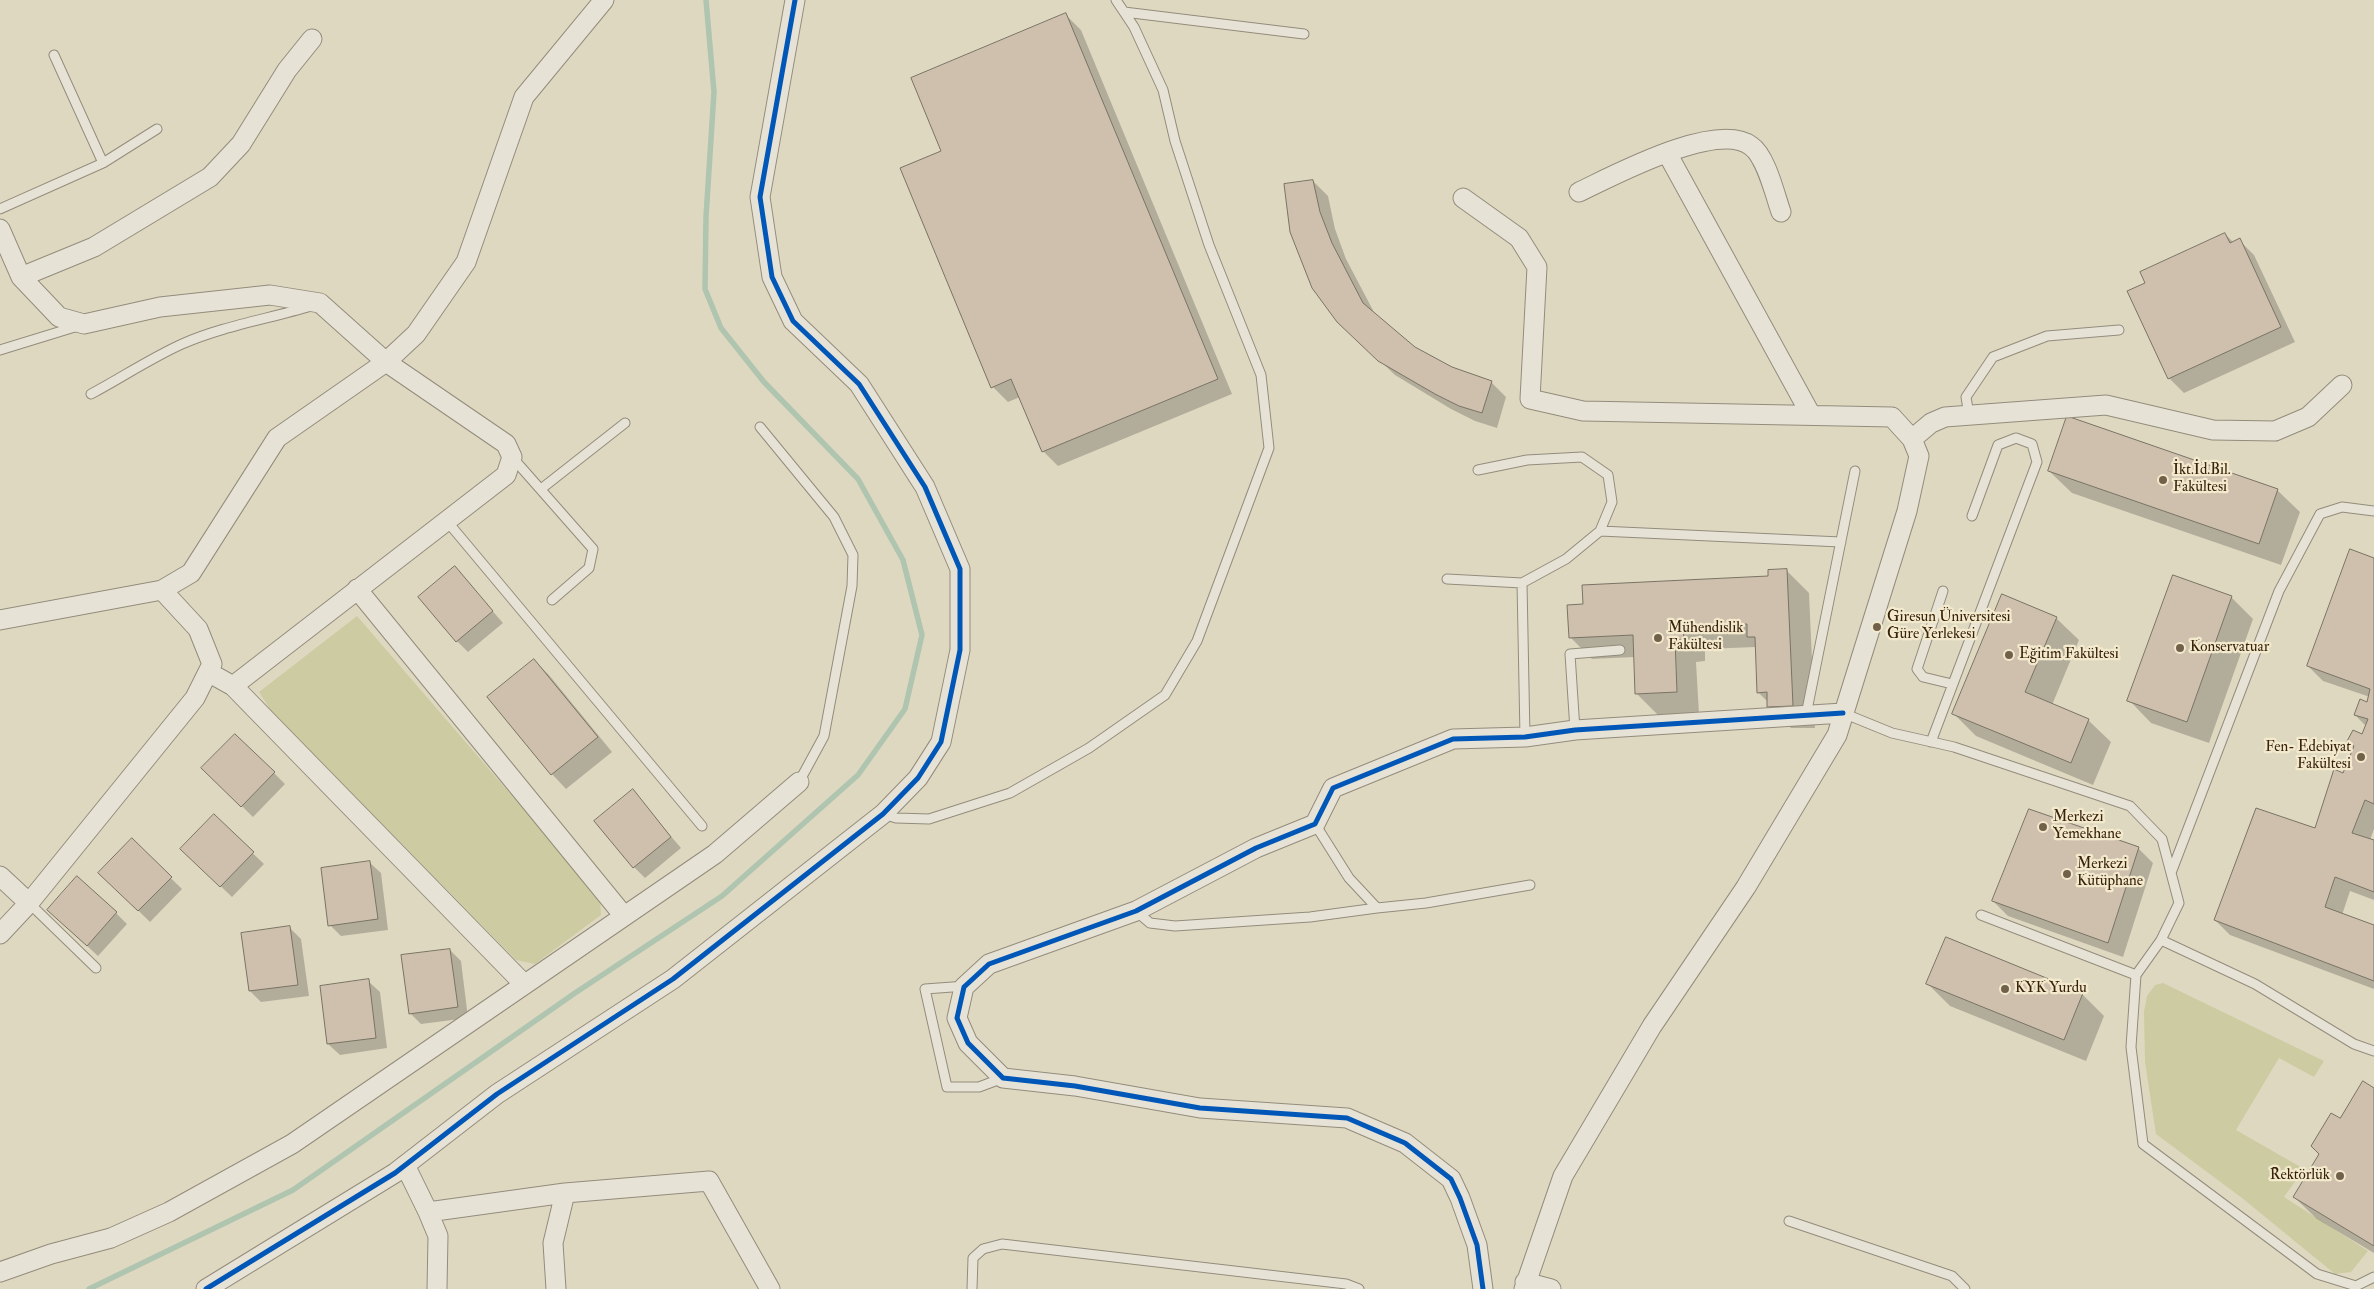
<!DOCTYPE html>
<html>
<head>
<meta charset="utf-8">
<style>
	body { margin:0 }
	canvas { display:block; background:#dfd8c0 }
</style>
</head>
<body>
<canvas width="2374" height="1289"></canvas>
<script>
const ctx = document.querySelector('canvas').getContext('2d');
ctx.lineJoin = 'round';
function fill(path, color) { ctx.fillStyle = color; ctx.fill(path, 'evenodd'); }
function stroke(path, color, width, dash) { ctx.strokeStyle = color; ctx.lineWidth = width; ctx.lineCap = dash ? 'butt' : 'round'; ctx.setLineDash(dash || []); ctx.stroke(path); }
function write(font, color, halo, rows, align = 'center') {
  ctx.font = font + ' "IM FELL Double Pica",serif'; ctx.lineWidth = 4.5; ctx.setLineDash([]); ctx.textBaseline = 'middle'; ctx.strokeStyle = halo; ctx.fillStyle = color; for (const [text, x, y, turn = 0] of rows) {
    ctx.save(); ctx.translate(x, y); ctx.rotate((+turn || 0) * Math.PI / 180); ctx.textAlign = isNaN(turn) ? turn : align; if (halo) ctx.strokeText(text, 0, 0); ctx.fillText(text, 0, 0); ctx.restore();
  }
}
fill(new Path2D(`
	M357,616l243,282 1,17 -66,49 -19,-4 -245,-249 -12,-19z
	M2163,983l161,78 -10,16 -35,-19 -43,72 68,39 -20,28 84,54 -17,21 -16,2 -93,-76 -86,-64 -11,-72 -1,-50 3,-16 8,-11z`), '#cdcba1');
fill(new Path2D(`
	M1066,15l15,15 151,364 -174,72 -15,-15 -23,-54 -12,5 -15,-15z
	M1313,181l15,15 7,33 11,30 30,57 38,32 38,20 39,14 15,15 -9,31 -22,-7 -24,-12 -56,-34 -57,-54z
	M2225,234l8,8 6,-2 15,15 41,87 -111,51 -15,-15 -22,-94z
	M2049,471l228,19 23,22 -19,53 -209,-72z
	M2374,559v270l-4,11 4,1v59l-24,-9 -8,24 32,11v63l-144,-54 -15,-15 101,-90 38,-82 -6,-5 15,-7 3,-10 -11,-11 13,-11 2,-7 -47,-16 -15,-15z
	M455,568l48,55 -35,29 -11,-11z
	M1787,571l22,22 6,135h-24l-22,-22 -1,-4 -10,-10 -2,-45 -51,2v12l-9,1 3,52 -40,2 -22,-22 -2,-37 -43,2 -22,-22z
	M2231,597l22,22 -44,124 -58,-20 -22,-23z
	M2056,618l23,22 -27,65 36,15 23,22 -18,43 -117,-49 -22,-22z
	M534,660l15,15 63,77 -46,37 -14,-15z
	M203,768l71,5 11,11 -32,33z
	M632,791l49,57 -36,30 -11,-11z
	M214,816l50,48 -32,33 -50,-48z
	M132,840l50,49 -32,33 -50,-49z
	M2138,848l15,15 -30,94 -115,-41 -15,-15z
	M369,862l12,11 7,57 -47,6 -11,-11z
	M116,913l11,11 -29,32 -38,-35z
	M290,928l11,11 8,57 -48,6 -11,-11z
	M450,950l11,11 7,57 -47,6 -11,-11z
	M368,981l12,11 7,56 -47,7 -12,-11z
	M1928,984l154,10 22,22 -18,45 -136,-55z
	M2374,1089v164l-57,-34 -23,-22 46,-77z`), '#0003');
stroke(new Path2D(`
	M89,1289l204,-99 282,-197 147,-97 136,-121 47,-66 17,-74 -19,-75 -45,-81 -94,-97 -43,-54 -16,-39 1,-72 8,-125 -8,-92`), '#afc5af', 5.5);
const building = new Path2D(`
	M1066,13l152,366 -176,73 -31,-73 -20,9 -91,-220 41,-17 -30,-73z
	M1313,180l7,32 12,31 31,60 52,44 37,20 40,14 -10,32 -23,-7 -24,-12 -57,-33 -41,-39 -25,-34 -22,-56 -6,-48z
	M2225,233l5,10 10,-5 41,89 -113,52 -41,-88 18,-8 -5,-11z
	M2067,416l211,73 -19,55 -211,-73z
	M2350,549l24,9v246l-9,-4 -13,33 22,7v52l-39,-15 -10,30 49,18v56l-160,-61 42,-112 59,20 19,-59 9,4 11,-27 -8,-3 7,-13 9,4 6,-15 -14,-4 6,-16 7,3 3,-13 -63,-23z
	M455,566l38,45 -37,31 -38,-45z
	M1787,569l6,137 -26,1v-15l-10,1 -2,-56h-8v-13l-64,3 1,12 -9,1 2,52 -42,2 -2,-59 -64,3 -2,-33 16,-1 -1,-19 186,-9v-6z
	M2173,575l59,21 -45,126 -60,-21z
	M2002,594l55,23 -32,75 64,27 -18,44 -119,-49z
	M534,659l64,78 -47,38 -64,-78z
	M235,734l40,38 -34,35 -40,-39z
	M633,789l38,48 -38,31 -39,-47z
	M2029,809l110,38 -31,96 -116,-42z
	M214,814l40,38 -34,35 -40,-38z
	M132,838l40,39 -34,34 -40,-38z
	M370,861l8,58 -50,7 -7,-58z
	M77,876l40,36 -30,34 -40,-36z
	M290,926l8,59 -49,6 -8,-58z
	M1946,937l137,56 -19,47 -138,-56z
	M450,949l8,58 -49,7 -8,-59z
	M369,979l7,59 -49,6 -7,-58z
	M2363,1081l11,7v158l-81,-49 26,-43 -8,-8 20,-33 9,5z`);
fill(building, '#cec0ad');
stroke(building, '#7a7364', 1);
const lane = new Path2D(`
	M1124,12l180,22
	M54,55l49,108
	M0,209l103,-46 54,-34
	M0,350l78,-24
	M91,394c30,-16 60,-36 91,-50 41,-18 86,-25 129,-38
	M1969,415l-3,-18 27,-40 54,-21 72,-6
	M760,427l74,90 19,38 -1,31 -28,150 -25,46
	M512,457l81,92 -4,19 -37,32
	M1478,470l49,-10 55,-3 26,18 4,27 -12,29 -34,28 -44,24 3,154
	M541,489l84,-66
	M446,520l256,306
	M1600,531l241,11
	M1447,579l75,4
	M1943,591l-26,78 6,8 29,7
	M1843,713l49,20 62,14 176,59 32,33 17,64 -18,37 94,44 99,60 20,7
	M1806,715l49,-244
	M1575,730l-5,-76 50,-4
	M1931,742l106,-280 -5,-18 -16,-6 -18,7 -26,71
	M883,814l13,4 33,1 81,-26 79,-45 76,-53 32,-54 72,-193 -8,-73 -52,-130 -34,-104 -12,-51 -29,-63 -18,-27
	M1315,824l34,54 28,30 49,-5 104,-18
	M2171,873l108,-282 41,-77 22,-7 32,4
	M29,903l67,65
	M1136,911l14,12 25,3 135,-9 67,-9
	M1981,915l155,60
	M2161,940l-25,35 -5,72 12,97 174,130 39,12 18,-9
	M966,986l-41,3 22,98h32l24,-9
	M1789,1221l163,55 13,13
	M972,1289l1,-31 10,-9 19,-5 344,40 13,5`);
const street = new Path2D(`
	M1667,153l144,262
	M1579,192c34,-16 138,-72 172,-46 15,10 24,49 30,66
	M1463,198l56,40 18,29 -7,132 53,12 309,6 20,22 7,17 -12,55 -70,224 -91,152 -94,139 -89,150 -39,113
	M0,229l21,48 38,40 25,7 76,-17 110,-12 50,8 66,59 120,82 6,13 -6,18 -273,211
	M21,277l73,-30 116,-70 31,-33 46,-74 25,-31
	M1912,439l19,-16 14,-6 161,-12 107,25 62,1 33,-14 34,-32
	M357,589l267,327
	M0,620l162,-30 29,-17 86,-135 109,-76 30,-28 50,-72 58,-165 80,-97
	M208,672l25,14 291,298
	M0,876l29,27
	M0,934l29,-31 166,-205 17,-34 -14,-35 -36,-39
	M405,1165l23,47 10,24 -1,53
	M428,1212l137,-19
	M0,1272l51,-18 60,-16 58,-26 123,-68 423,-290 84,-72
	M1525,1282l26,7
	M206,1289l189,-116 102,-79 176,-115 210,-165 35,-36 23,-36 19,-92v-81l-35,-82 -66,-103 -66,-63 -21,-44 -12,-80 35,-197
	M556,1289l-3,-46 12,-50 144,-12 61,108
	M1483,1289l-6,-44 -17,-47 -9,-19 -46,-36 -58,-25 -147,-10 -125,-22 -72,-8 -35,-35 -11,-25 7,-31 25,-23 147,-53 120,-63 59,-24 18,-36 120,-49 72,-2 50,-7 268,-17`);
stroke(lane, '#938c7c', 11);
stroke(street, '#938c7c', 21);
stroke(lane, '#e6e2d6', 9);
stroke(street, '#e6e2d6', 19);
stroke(new Path2D(`
	M206,1289l189,-116 102,-79 176,-115 210,-165 35,-36 23,-36 19,-92v-81l-35,-82 -66,-103 -66,-63 -21,-44 -12,-80 35,-197
	M1483,1289l-6,-44 -17,-47 -9,-19 -46,-36 -58,-25 -147,-10 -125,-22 -72,-8 -35,-35 -11,-25 7,-31 25,-23 147,-53 120,-63 59,-24 18,-36 120,-49 72,-2 50,-7 268,-17`), '#0057b8', 5);
for (const [x, y, r, color] of [
	[2163,480,5,"#72614a"],
	[1877,627,5,"#72614a"],
	[1658,638,5,"#72614a"],
	[2180,648,5,"#72614a"],
	[2009,655,5,"#72614a"],
	[2361,757,5,"#72614a"],
	[2043,827,5,"#72614a"],
	[2067,874,5,"#72614a"],
	[2005,989,5,"#72614a"],
	[2340,1176,5,"#72614a"]
]) { const dot = new Path2D(); dot.arc(x, y, r, 0, 2 * Math.PI); ctx.fillStyle = color; ctx.fill(dot); stroke(dot, '#f3eace', 2); }
write('15px', '#37210a', '#f3eace', [
	["İkt.İd.Bil.",2173,471],
	["Fakültesi",2173,488],
	["Giresun Üniversitesi",1887,618],
	["Güre Yerlekesi",1887,635],
	["Mühendislik",1668,629],
	["Fakültesi",1668,646],
	["Konservatuar",2190,648],
	["Eğitim Fakültesi",2019,655],
	["Fen- Edebiyat",2351,748,"right"],
	["Fakültesi",2351,765,"right"],
	["Merkezi",2053,818],
	["Yemekhane",2053,835],
	["Merkezi",2077,865],
	["Kütüphane",2077,882],
	["KYK Yurdu",2015,989],
	["Rektörlük",2330,1176,"right"]
], 'left');
</script>
</body>
</html>
